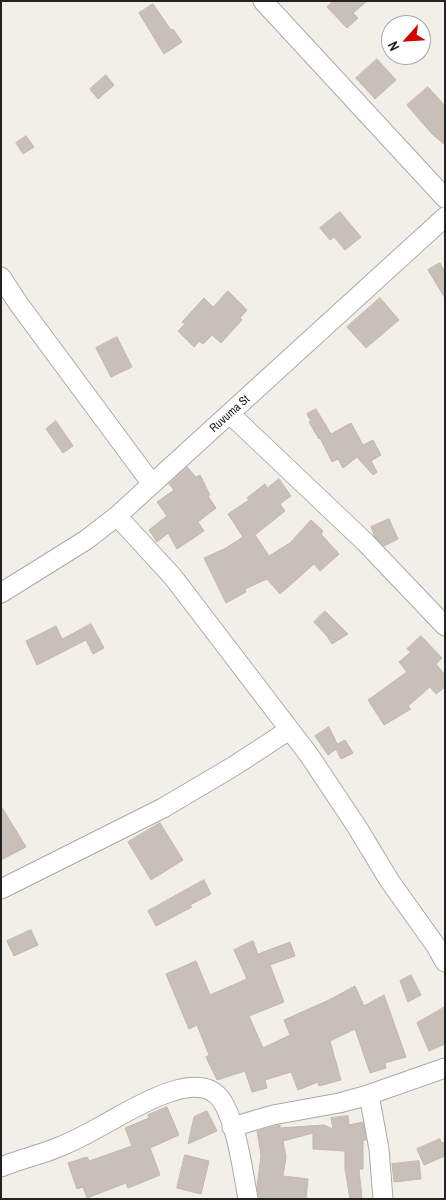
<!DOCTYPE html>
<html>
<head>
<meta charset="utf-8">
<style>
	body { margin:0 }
	#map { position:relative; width:446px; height:1200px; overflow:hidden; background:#f2efe9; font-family:"Archivo Narrow",sans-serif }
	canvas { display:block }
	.frame { position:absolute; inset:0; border:2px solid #222; pointer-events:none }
	.north { position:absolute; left:381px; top:15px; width:50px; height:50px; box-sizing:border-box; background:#fff; border:1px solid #a7a7a7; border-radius:50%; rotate:244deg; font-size:14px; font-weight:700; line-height:20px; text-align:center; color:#222 }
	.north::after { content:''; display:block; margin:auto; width:18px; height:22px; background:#d40000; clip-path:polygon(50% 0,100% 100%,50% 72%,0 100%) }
</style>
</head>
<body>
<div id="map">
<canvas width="446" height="1200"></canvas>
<div class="frame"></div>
<div class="north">N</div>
</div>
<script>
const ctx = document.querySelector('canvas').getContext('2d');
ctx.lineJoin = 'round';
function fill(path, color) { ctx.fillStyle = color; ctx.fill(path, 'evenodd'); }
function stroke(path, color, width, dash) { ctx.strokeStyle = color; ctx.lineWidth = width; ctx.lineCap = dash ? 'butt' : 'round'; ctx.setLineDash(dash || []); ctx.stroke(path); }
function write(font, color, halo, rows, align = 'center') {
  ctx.font = font + ' "Archivo Narrow",sans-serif'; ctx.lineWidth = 4.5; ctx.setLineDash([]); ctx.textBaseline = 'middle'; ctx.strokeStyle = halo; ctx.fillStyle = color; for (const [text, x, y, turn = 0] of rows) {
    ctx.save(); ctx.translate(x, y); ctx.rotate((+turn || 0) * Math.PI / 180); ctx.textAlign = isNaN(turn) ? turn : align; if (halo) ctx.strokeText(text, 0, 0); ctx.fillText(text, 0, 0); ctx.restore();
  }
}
const building = new Path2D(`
	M334,1h33l-14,12 5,5 -11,10 -20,-21z
	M153,4l18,26 2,-1 9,13 -18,12 -25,-41z
	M377,59l19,21 -21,19 -19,-21z
	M106,75l8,10 -16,14 -8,-10z
	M428,87l17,19v39l-13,-11 -25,-29z
	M26,136l8,11 -11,7 -7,-11z
	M340,212l21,25 -16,13 -11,-13 -4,3 -10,-12z
	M440,263l5,9v26l-17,-28z
	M228,291l19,19 -7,8 2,2 -21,23 -9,-8 -9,9 -4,-3 -5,6 -16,-16 7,-7 -3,-2 22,-24 9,9z
	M380,298l19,22 -33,28 -19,-21z
	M117,337l15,30 -21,10 -15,-29z
	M316,409l15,25 20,-11 12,22 10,-5 8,15 -10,6 6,11 -4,3 -16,-18 -14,11 -5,-9 -6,3 -12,-24 -1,1 -10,-17 2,-1 -4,-7z
	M56,421l17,25 -10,7 -17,-24z
	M187,467l9,10 4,-2 10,20 -2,1 8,12 -18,14 6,9 -27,18 -9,-16 -11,9 -8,-12 18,-14 -10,-14 17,-12 -5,-6z
	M279,479l12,17 -11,8 5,7 -30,24 14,21 21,-13 21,-23 12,11 -2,3 18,20 -19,17 -6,-7 -34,30 -13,-15 -22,10 1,3 -20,11 -22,-45 22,-10 17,-11 -15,-23 21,-14 -2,-2 18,-14 2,4z
	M389,519l9,20 -14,7 -9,-9 -4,-10z
	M325,611l23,23 -16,10 -5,-8 -13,-14z
	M91,624l13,24 -11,6 -7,-14 -49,25 -11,-24 30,-15 6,13z
	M421,636l21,22 -6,6 9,11v12l-9,7 -6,-7 -22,19 3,3 -27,16 -16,-25 39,-28 -8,-10 12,-10 -4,-3z
	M329,727l8,17 8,-4 8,13 -12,6 -5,-10 -8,6 -13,-19z
	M1,806l25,41 -25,13z
	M160,823l23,37 -32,20 -23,-38z
	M204,880l7,14 -21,11 2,2 -36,19 -8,-15z
	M31,930l7,15 -24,11 -7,-15z
	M253,941l5,13 32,-12 5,14 -25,9 14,37 -35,14 14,32 27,-13 -6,-15 45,-20 26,-14 9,20 20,-11 22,62 -21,6 1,5 -16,5 -15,-44 -25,12 11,39 -22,6 -1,-4 -20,8 -7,-18 -26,8 2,8 -15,4 -7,-21 -28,9 -11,-23 3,-2 -12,-30 -8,4 -23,-55 30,-13 14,34 37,-16 -13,-29z
	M411,975l10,20 -13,7 -8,-21z
	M445,1007v37l-16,7 -12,-28z
	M167,1107l12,28 -29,13 10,27 -32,13 -2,-5 -39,15 -4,-11 -6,2 -9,-26 19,-6 2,4 43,-15 -7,-18 24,-10 -1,-3z
	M207,1111l10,20 -29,13 6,-27z
	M348,1116l1,9 14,-3 3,18h-3v29h-4l3,30h-12l-5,-30v-18l-32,-2v-16l-30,8 3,16 -3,19 25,3 -2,20h-47l-2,-12 4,-32 -4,-24 23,-6v3l44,-3 9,4 -2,-11z
	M440,1139l1,4 4,-1v14l-21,9 -7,-16z
	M185,1155l24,6 -8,33 -24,-6z
	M419,1161l2,18 -27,3 -2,-18z`);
fill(building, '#c7bfb8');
stroke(building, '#c4b6ab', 1);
const street = new Path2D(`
	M263,1l182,197
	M1,277l17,26 134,181
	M230,414l135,128 80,84
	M117,516l56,61 136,178 48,72 32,53 47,66 9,16
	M1,593l85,-53 31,-24 328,-299
	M1,889l162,-81 71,-42 55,-36
	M369,1095l10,54 4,50
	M232,1127l41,-12 66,-12 26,-7 80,-28
	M1,1167c19,-8 39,-12 58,-20 15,-6 30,-14 44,-22 25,-13 91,-57 116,-28 17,20 24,75 29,102`);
stroke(street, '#a9a9a9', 21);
stroke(street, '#fff', 19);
write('12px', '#222', '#fff', [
	["Ruvuma St",230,414,-42]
]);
</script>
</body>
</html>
